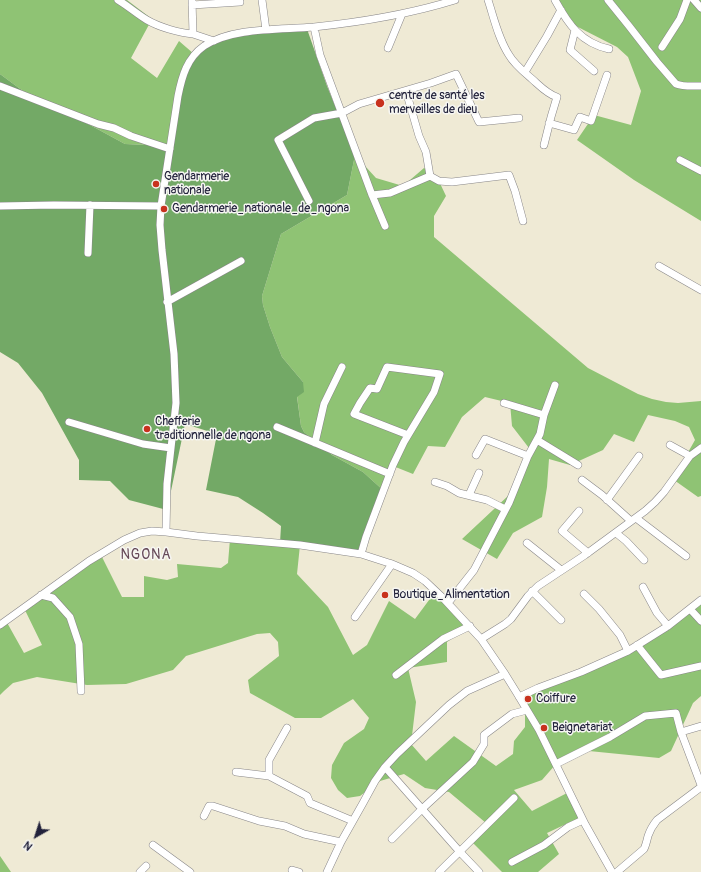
<!DOCTYPE html>
<html>
<head>
<meta charset="utf-8">
<style>
	body { margin:0 }
	#map { position:relative; width:701px; height:872px; overflow:hidden; background:#efead5; font-family:Pangolin,sans-serif }
	canvas { display:block }
	.north { position:absolute; left:16px; top:816px; width:40px; height:40px; -webkit-text-stroke:3px #f6f6f2; paint-order:stroke; rotate:219deg; font-size:11px; font-weight:700; line-height:16px; text-align:center; color:#22223b }
	.north::after { content:''; display:block; margin:auto; width:14px; height:18px; background:#22223b; clip-path:polygon(50% 0,100% 100%,50% 72%,0 100%) }
</style>
</head>
<body>
<div id="map">
<canvas width="701" height="872"></canvas>
<div class="north">N</div>
</div>
<script>
const ctx = document.querySelector('canvas').getContext('2d');
ctx.lineJoin = 'round';
function fill(path, color) { ctx.fillStyle = color; ctx.fill(path, 'evenodd'); }
function stroke(path, color, width, dash) { ctx.strokeStyle = color; ctx.lineWidth = width; ctx.lineCap = dash ? 'butt' : 'round'; ctx.setLineDash(dash || []); ctx.stroke(path); }
function write(font, color, halo, rows, align = 'center') {
  ctx.font = font + ' Pangolin,sans-serif'; ctx.lineWidth = 3; ctx.setLineDash([]); ctx.textBaseline = 'middle'; ctx.strokeStyle = halo; ctx.fillStyle = color; for (const [text, x, y, turn = 0] of rows) {
    ctx.save(); ctx.translate(x, y); ctx.rotate((+turn || 0) * Math.PI / 180); ctx.textAlign = isNaN(turn) ? turn : align; if (halo) ctx.strokeText(text, 0, 0); ctx.fillText(text, 0, 0); ctx.restore();
  }
}
fill(new Path2D(`
	M0,0h127l25,19 -21,39 26,20 22,-37 15,13 -25,92 -44,-2 -35,-19 -67,-34 -23,-17z
	M556,0h145v221l-67,-41 -57,-40 17,-25 37,10 10,-34 -13,-34 -11,-10 -45,-23z
	M355,155l21,23 27,8 21,-18 13,9 9,19 -12,20v21l154,131 50,26 14,5 14,3 12,1 23,-2v95l-3,1 -24,-17 4,-10 17,-30 -6,-13 -14,-6 -27,-6 -14,27 -20,-8 -11,16 -33,15 -21,-6 -2,28 -5,30 -29,16 -16,26 -35,-20 47,-44 20,-47 -17,-22 -2,-23 -25,-6 -23,20 -17,30 -17,-1 -15,28 -20,-8 -9,25 -21,-19 -31,-17 -28,-23 -3,-6 -4,-30 6,-14 -21,-25 -12,-30 -7,-22 -1,-9 19,-62 66,-39z
	M230,539l70,6 -3,29 31,33 25,48 14,-10 22,-44 26,18 20,-27 35,34 -23,16v20l-39,6 8,34 -5,42 15,17 28,-25 42,30 17,-12 1,-13 11,-14v-18l-7,-14 111,-43 57,-43 15,-13v100l-8,7 -22,48 -12,7 -70,-7 -33,13 -14,16 -28,10 18,21 37,-19 12,25 -34,16 12,21 -21,18h-36l-32,-32 16,-17 -37,-31 -24,-4 -21,-14 -24,7 -20,15 -13,2 -9,-8 -7,-12 1,-13 12,-22 20,-14 5,-11 -16,-19 -32,19h-26l-45,-25 -2,-13 31,-24 -1,-14 -8,-9 -13,1 -71,22 -13,14 -47,14 -39,1 -50,-8 -24,6 -9,8 -4,4v-73l5,-3 19,34 18,-8 -19,-39 78,-51 21,42h22v-21l23,4 11,-3 -1,-13 44,4 7,-5z
	M0,856l11,16h-11z`), '#8fc374');
fill(new Path2D(`
	M307,29l20,57 28,69 -8,40 -66,39 -19,62 1,9 7,22 12,30 21,25 1,10 -7,5 4,29 3,6 28,23 31,17 21,19 -23,63 -81,-11 1,-17 -18,-13 -25,-16 -32,-7 11,-56 -32,-10 -18,86 -38,-10 -19,-19 -31,-1v-20l-37,-67 -24,-30 -18,-11v-278l23,17 67,34 35,19 44,2 20,-85 30,-25z`), '#73a966');
const minor = new Path2D(`
	M118,0c10,6 19,14 29,20 12,7 32,13 46,14
	M192,0l1,34 21,7
	M262,0l4,30
	M488,0c6,18 10,38 21,55 5,9 15,17 23,24 8,7 15,15 25,18l-6,20 -7,28
	M555,0c13,24 26,43 54,49
	M608,0l21,26 28,36 19,22c8,3 16,2 25,2
	M694,0l7,8
	M192,5l48,-3
	M314,27l6,28 52,140 13,31
	M575,30l-5,20 24,21
	M662,47l18,-28 7,-19
	M388,48l14,-34
	M525,72l22,-36 14,-26
	M0,86l98,38 16,4 17,8 39,13
	M406,91l13,45 7,16 4,24 9,5 13,1 57,-7 6,16 8,30
	M549,123l25,7 6,-13 11,4 16,-46
	M680,160l21,11
	M372,195l18,-2 40,-17
	M309,201l-31,-61 36,-22 28,-5 17,-9 72,-21 25,-9 23,48 40,-4
	M0,206l54,-1 107,1
	M88,253l2,-48
	M659,266l42,24
	M167,302l74,-41
	M504,403l40,12
	M69,422l74,22 28,4
	M277,427l113,47
	M537,440l41,25
	M315,443l9,-39 18,-37
	M670,445l20,11
	M476,455l9,-16 43,17
	M582,480l20,15 29,26
	M435,482l12,4 12,7 28,7 18,9
	M469,495l10,-22
	M607,500l32,-44
	M579,511l-17,20 26,22
	M636,518l50,38
	M166,532l1,-48 9,-81 -2,-49 -12,-104 -2,-25 1,-19 17,-110c4,-20 9,-38 26,-50 28,-19 77,-16 110,-19 48,-5 96,-13 141,-27
	M616,533l10,8 18,19
	M527,543l34,27
	M361,554l5,-17 27,-72 11,-23 30,-50 6,-18 -53,-7 -10,22 -7,-1 -10,15 -6,11 54,21
	M643,587l14,26 11,13
	M532,591l29,29
	M584,594l15,15 21,26 8,16
	M41,595l12,3 17,19 9,27 2,47
	M448,603l26,-33 35,-67 19,-47 12,-22 4,-19 11,-30
	M690,609l11,12
	M355,617l37,-53
	M0,625l89,-64 35,-21 16,-7 12,-2 14,1 31,4 103,9 61,9 31,10 21,9 12,8 18,17 38,41 24,35 13,21 21,35 46,94 27,48
	M481,639l24,-15 6,-5 17,-23 10,-10 47,-31 60,-44 10,-9 9,-10 26,-36 11,-8
	M637,645l24,30 40,-9
	M396,675l47,-36 27,-13
	M519,697l19,-9 43,-16 47,-21 40,-25 33,-26
	M681,732l20,53
	M556,764l54,-27 35,-21 31,-3 5,19 20,-6
	M385,767l75,85 19,20
	M236,772l33,4 38,20 3,7 43,18
	M269,776v-16l18,-32
	M204,816l5,-10h4l46,15 26,5 19,8 37,8
	M392,839l30,-30 51,-47 11,-18v-9l28,-21 15,-4
	M153,845l37,27
	M512,862l32,-17 24,-18 15,-7
	M292,870l7,2
	M140,872l6,-6
	M327,872l14,-30 22,-39 12,-22 10,-14 12,-13 52,-49 18,-14 38,-17
	M439,872l75,-74
	M617,872l27,-23c2,-4 3,-9 4,-13 2,-6 5,-11 9,-16l44,-33`);
stroke(minor, '#888688', 8);
stroke(minor, '#fff', 7);
for (const [x, y, r, color] of [
	[380,103,5,"#c8321e"],
	[156,184,4,"#c8321e"],
	[164,209,4,"#c8321e"],
	[147,429,4,"#c8321e"],
	[385,595,4,"#c8321e"],
	[528,699,4,"#c8321e"],
	[544,728,4,"#c8321e"]
]) { const dot = new Path2D(); dot.arc(x, y, r, 0, 2 * Math.PI); ctx.fillStyle = color; ctx.fill(dot); stroke(dot, '#f6f6f2', 1.5); }
write('12px', '#22223b', '#f6f6f2', [
	["centre de santé les",389,96],
	["merveilles de dieu",389,110],
	["Gendarmerie",164,177],
	["nationale",164,191],
	["Gendarmerie_nationale_de_ngona",172,209],
	["Chefferie",155,422],
	["traditionnelle de ngona",155,436],
	["Boutique_Alimentation",393,595],
	["Coiffure",536,699],
	["Beignetariat",552,728]
], 'left');
ctx.letterSpacing = '1px';
write('14px', '#664958', '#f6f6f2', [
	["NGONA",146,555]
]);
ctx.letterSpacing = '0px';
</script>
</body>
</html>
